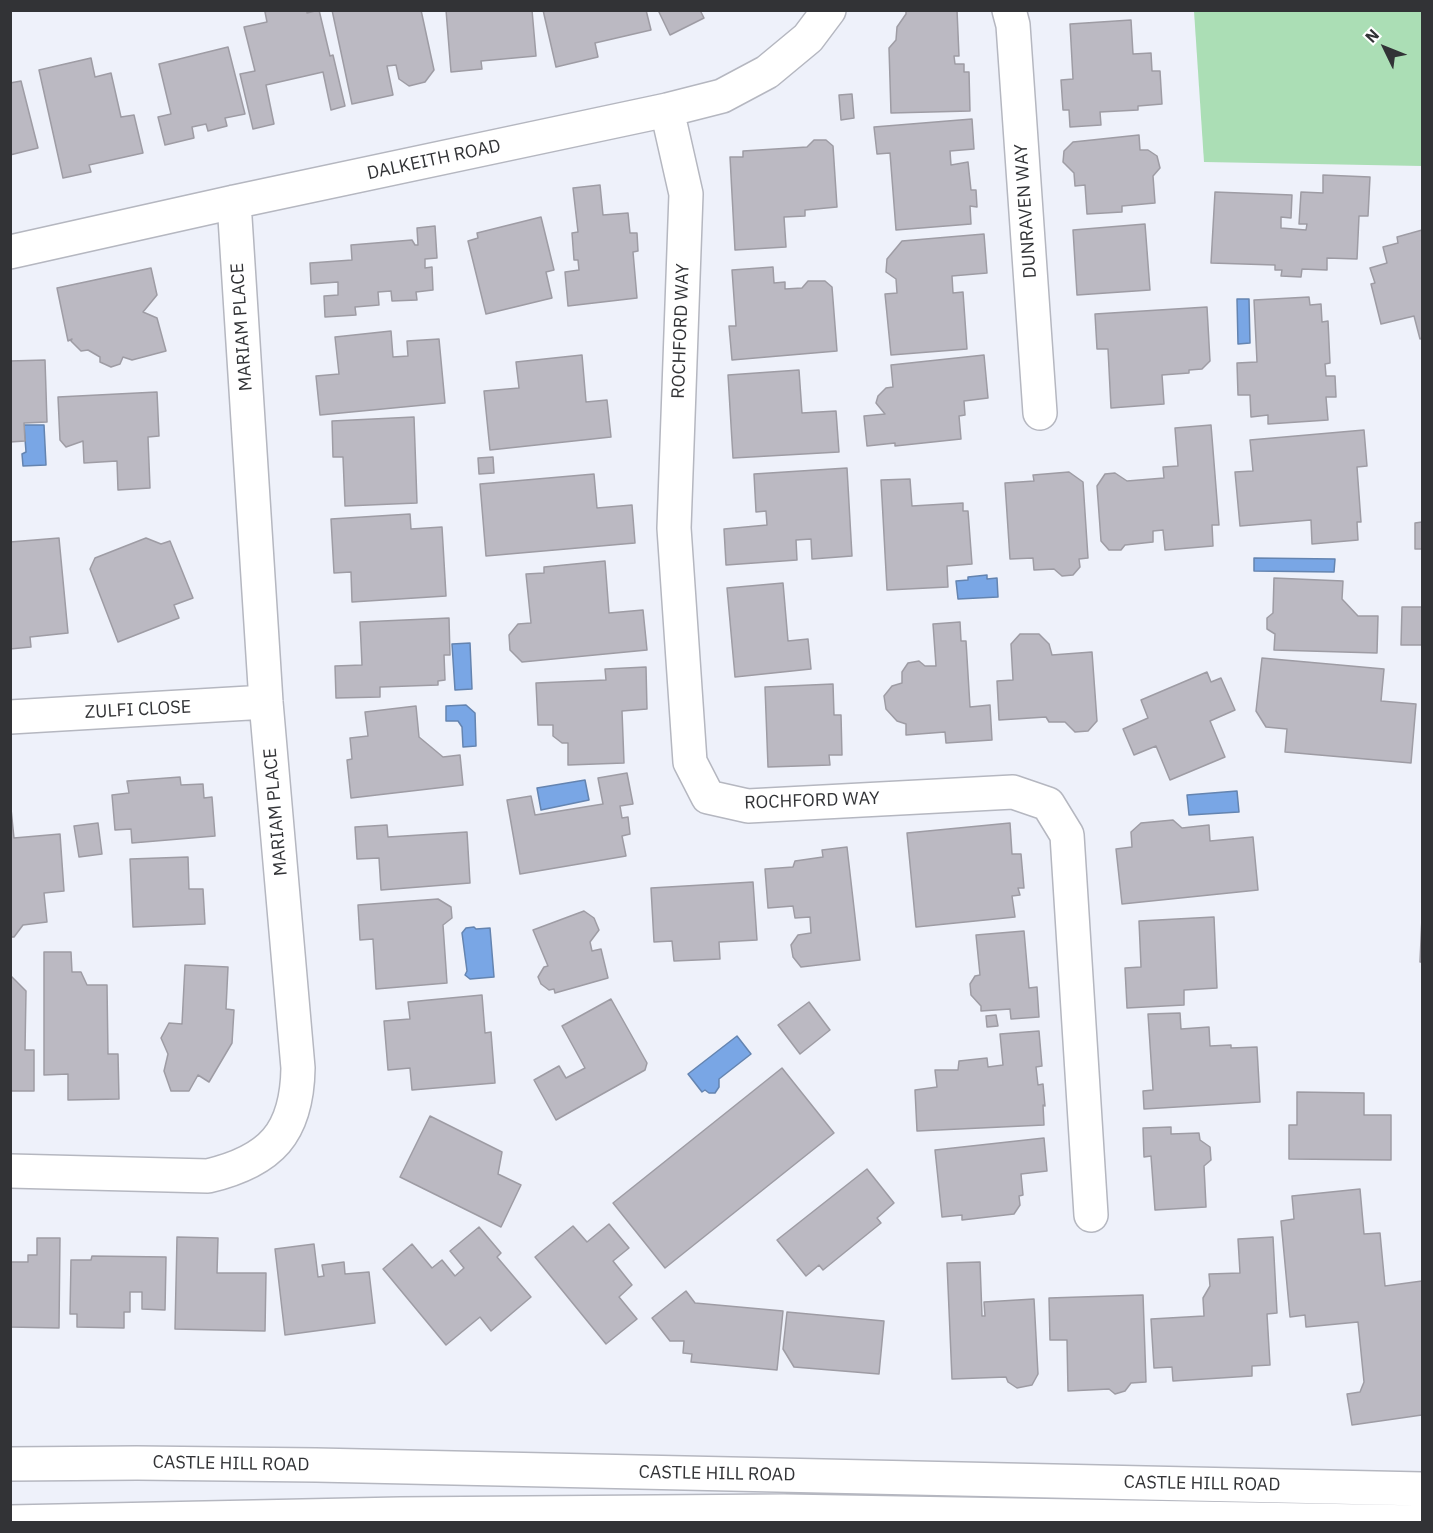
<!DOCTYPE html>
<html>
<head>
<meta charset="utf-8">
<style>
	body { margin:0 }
	#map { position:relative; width:1433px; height:1533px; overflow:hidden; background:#eef1fa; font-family:"IBM Plex Sans",sans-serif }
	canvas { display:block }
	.frame { position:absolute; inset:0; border:12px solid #323336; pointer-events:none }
	.north { position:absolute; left:1355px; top:18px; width:60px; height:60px; -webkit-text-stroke:4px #fff; paint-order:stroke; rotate:313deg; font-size:16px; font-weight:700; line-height:24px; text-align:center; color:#323336 }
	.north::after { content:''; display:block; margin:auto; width:21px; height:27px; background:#323336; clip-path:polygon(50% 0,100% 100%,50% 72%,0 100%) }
</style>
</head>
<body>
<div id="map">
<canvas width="1433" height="1533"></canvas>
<div class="frame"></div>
<div class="north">N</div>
</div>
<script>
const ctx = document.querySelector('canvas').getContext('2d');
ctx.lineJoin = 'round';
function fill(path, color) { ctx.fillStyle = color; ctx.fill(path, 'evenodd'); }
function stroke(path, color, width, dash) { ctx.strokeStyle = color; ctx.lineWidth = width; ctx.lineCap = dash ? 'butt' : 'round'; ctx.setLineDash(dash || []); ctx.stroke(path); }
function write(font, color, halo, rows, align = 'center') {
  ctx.font = font + ' "IBM Plex Sans",sans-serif'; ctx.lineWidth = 4.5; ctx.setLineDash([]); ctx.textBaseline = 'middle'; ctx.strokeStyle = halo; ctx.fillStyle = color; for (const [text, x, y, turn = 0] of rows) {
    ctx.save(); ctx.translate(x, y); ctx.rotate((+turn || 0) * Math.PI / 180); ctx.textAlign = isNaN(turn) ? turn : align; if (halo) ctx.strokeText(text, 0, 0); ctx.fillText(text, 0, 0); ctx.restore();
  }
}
fill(new Path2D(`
	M1194,11h228v155l-218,-4z`), '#abdeb5');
const water = new Path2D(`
	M1237,299h12l1,44 -12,1z
	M24,425h20l2,40 -23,1 -1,-12 4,-2z
	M1254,558l81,1 -1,13 -80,-1z
	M987,575v4l10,-1 1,19 -40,2 -2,-18 12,-1v-3z
	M470,643l2,46 -17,1 -3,-46z
	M466,705l9,8 1,33 -13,1 -1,-20 -4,-6h-12v-15z
	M585,780l4,20 -48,10 -4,-22z
	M1237,791l2,21 -50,3 -2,-20z
	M474,927l2,2 14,-1 4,49 -24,2 -5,-4 2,-4 -5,-38 4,-5z
	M737,1036l14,18 -32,25v8l-4,6h-6l-4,-3 -3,2 -14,-18z`);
fill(water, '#79a6e5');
stroke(water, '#6484b0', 1.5);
const building = new Path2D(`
	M269,10h38v3l12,-3 11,46 3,-1 12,51 -14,4 -8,-38 -57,13 8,39 -21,5 -13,-55 15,-3 -11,-44 23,-5 -2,-10z
	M332,10h89l13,60 -9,12 -16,4 -10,-7 -3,-14 -9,1 6,29 -41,9z
	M446,10h86l4,46 -55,5 1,8 -31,3z
	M543,10h103l5,20 -56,13 3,14 -42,10z
	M658,10h42l4,8 -34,17z
	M906,10h51l2,46h-5l1,8h9v8h5l1,39 -79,2 -2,-65 7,-8 1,-13 9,-13z
	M1131,20l2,34 18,-1 1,18h8l2,33 -24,2v4l-38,2 1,13 -31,2 -1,-17h-6l-2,-30 12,-1 -3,-55z
	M228,47l17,67 -20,4 2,8 -19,5 -2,-7 -14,3 2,11 -29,7 -7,-28 13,-3 -12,-50z
	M91,58l4,19 16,-4 10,44 13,-2 9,38 -54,12 2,7 -28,6 -24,-108z
	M21,81l17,67 -28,7v-72z
	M852,94l2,24 -13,2 -2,-25z
	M972,119l2,30 -24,2 1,14 17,-3 3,28h5l1,17 -7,-1 1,18 -75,6 -6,-77 -13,1 -3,-27z
	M1139,135l1,15h8l9,6 3,12 -7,8 2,27 -33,3v6l-35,2 -2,-29 -10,1 -1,-13 -11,-11 1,-11 9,-9z
	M814,140h12l7,6 4,61 -32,3v6l-21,1 2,30 -51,3 -5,-93h13v-6l64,-4z
	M1323,175l47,2 -2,39h-9l-2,43 -30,-1v12l-25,-1 -1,8 -20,-1 1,-6h-7v-5l-64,-2 4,-71 77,3 -1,23 -10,-1v11l25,2 1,-6h-8l2,-32 22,1z
	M600,185l3,30 25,-2 2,20h7l1,18 -5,1 4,46 -69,8 -3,-34 14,-2 -1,-10h-4l-2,-27 6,-1 -5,-44z
	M541,217l13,53 -8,2 6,26 -66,16 -18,-73 10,-3 -1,-5z
	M1145,224l5,66 -73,5 -4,-65z
	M435,226l2,32 -12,1v9l7,-1 1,23 -17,2 1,8 -25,1 -1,-10 -13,1 1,13 -24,2 1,8 -31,2 -1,-21 14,-1v-13l-27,2 -1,-21 42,-3 -1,-15 61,-5 3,5h3l-1,-17z
	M1422,230v108l-2,1 -6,-23 -33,8 -10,-40 4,-1 -5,-15 17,-5 -4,-16 15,-4 -1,-6z
	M984,234l3,39 -35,3 1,17 10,-1 4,57 -76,6 -6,-61 12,-1 -1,-14 -10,-7 1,-13 15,-18z
	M773,267l1,16 11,-1v7l17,-1 6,-7h17l7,6 5,64 -105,9 -3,-34h7l-4,-56z
	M151,268l6,27 -14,17 14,6 9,33 -34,9 -9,-3 -3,7 -9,3 -11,-5v-5l-12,-7 -7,1 -10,-10 1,-2 -4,2 -11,-53z
	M1309,297l1,8 11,-1 1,18 6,-1 2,42 -5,1 1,12h9l1,21h-10l2,23 -60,4v-9l-17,2 -1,-22h-12l-1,-32 20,-1 -3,-62z
	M1207,307l3,54 -8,8 -13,1v3l-27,2 2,29 -53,4 -3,-59h-11l-2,-35z
	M391,331l2,26 15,-1 -1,-15 32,-2 6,64 -125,12 -4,-39 23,-2 -4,-37z
	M582,355l4,47 21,-2 4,37 -121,13 -6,-59 35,-3 -3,-26z
	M984,355l4,43 -24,3 1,14 -6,1 2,23 -66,7v-3l-28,3 -3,-30 21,-2 -9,-11 2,-7 8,-8 7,-1 -2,-22z
	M45,360l2,62 -23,1 1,18 -15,1v-81z
	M799,370l3,43 34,-2 3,41 -106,6 -5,-83z
	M157,392l2,44 -11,1 2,51 -32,2 -1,-29 -33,2 -1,-22 -17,6 -6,-7 -2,-43z
	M414,417l3,86 -72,3 -2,-49h-10l-1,-36z
	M1211,425l8,100h-7l1,21 -48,4 -2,-20 -10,1v11l-28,3 -4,5h-12l-8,-9 -4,-55 8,-12 10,-1 12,8 37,-3 -1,-11 15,-1 -3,-38z
	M1364,430l3,36 -10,1 4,55h-4l1,18 -46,4 -1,-24 -71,6 -5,-54 18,-1 -3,-31z
	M493,457l1,16 -15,1 -1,-16z
	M847,468l5,88 -40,3 -1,-20 -15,1 1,20 -71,5 -2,-36 43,-4 -1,-14 -10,1 -2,-38z
	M1069,472l14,10 5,76 -9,1 1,8 -7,8 -11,1 -8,-7 -20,1 -1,-12 -23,1 -5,-76 29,-2 -1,-6z
	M594,474l3,34 35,-3 3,38 -149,13 -6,-72z
	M910,479l2,27 51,-3v8h5l4,53 -25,2 1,21 -61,3 -6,-110z
	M410,514l1,15 31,-2 4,69 -94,6 -1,-30 -17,1 -3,-54z
	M1422,522v27h-7v-26z
	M59,538l9,95 -38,4 1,10 -21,2v-107z
	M146,538l15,6 9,-3 23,57 -19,7 5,13 -61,24 -28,-73 5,-11z
	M605,561l4,52 34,-3 4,40 -125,12 -12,-12 -1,-15 9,-11 13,-1 -5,-49 18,-1v-6z
	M1274,578l69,3 -1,18 16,17h20l-1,37 -103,-3 1,-16 -8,-5v-11l6,-5z
	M783,583l5,58 20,-2 3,30 -76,8 -8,-89z
	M1402,607h20v38h-21z
	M449,618l1,37h-6l1,25 -7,1v4l-58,2v10l-44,1 -1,-32 27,-1 -2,-43z
	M960,622l1,19h5l4,66 20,-2 2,35 -46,3 -1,-11 -39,3v-11l-9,-3 -11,-12 -2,-13 8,-10 10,-3v-11l6,-9 11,-2 6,5h11l-3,-42z
	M1020,634h19l10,10 3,11 40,-3 5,69 -9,10 -13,1 -10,-10h-16l-3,-5 -47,3 -2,-39 16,-1 -2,-36z
	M1262,658l122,11 -3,32 35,3 -5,59 -126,-11 2,-23 -21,-2 -10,-16z
	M646,667l1,42 -25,2 2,52 -56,2v-22h-6l-9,-7v-11h-15l-2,-42 70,-3 -1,-11z
	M1207,672l4,10 10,-4 14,32 -25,11 15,36 -55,23 -14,-34 -22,9 -11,-26 25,-11 -7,-18z
	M833,684l1,31h7l1,40h-13l1,10 -62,2 -3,-80z
	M416,706l3,31 24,20 17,-2 3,30 -112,13 -4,-38 5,-1 -2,-21 18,-2 -3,-24z
	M627,773l6,31 -13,2 2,12 6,-1 2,17 -8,2 4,20 -106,18 -13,-74 24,-4 4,19 68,-11 -5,-26z
	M180,777l1,8 22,-1 1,14 8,-1 3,39 -83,7 -1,-14 -16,1 -3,-35 17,-2 -2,-12z
	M10,799l4,39 46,-4 4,57 -20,2 3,29 -24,3 -9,12h-4z
	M1173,820l9,8 27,-3 1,16 43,-4 5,53 -136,14 -6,-55 16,-2 -1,-15 10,-9z
	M98,823l4,31 -23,3 -5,-31z
	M1010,823l2,31h9l3,34h-6l2,7 -8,1 3,21 -99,10 -9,-94z
	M387,825l1,12 79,-5 3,51 -89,7 -2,-32 -22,1 -2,-32z
	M847,847l13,113 -59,7 -8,-10 -2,-12 7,-10 13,-2 -1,-16 -15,1 -2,-12 -25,2 -3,-39 28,-2 2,-6 28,-4 -1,-7z
	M188,857l1,32h14l2,35 -72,3 -3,-68z
	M753,882l4,58 -38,2 1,17 -46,2 -2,-20 -18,1 -3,-54z
	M438,899l13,8 1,11 -9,7 4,58 -71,6 -3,-50 -13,1 -2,-35z
	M584,911l10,7 5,12 -9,12 2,9 9,-2 7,29 -53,15 -1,-4 -5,1 -8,-6 -3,-7 6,-10 4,-1 -15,-36z
	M1214,917l3,71 -33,2v15l-57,3 -2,-40 16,-1 -2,-46z
	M1422,917v45h-2z
	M1024,931l5,57 8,-1 2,30 -28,2 -1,-10 -29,2v-5l-10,-11 -1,-11 5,-8 5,-1 -4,-40z
	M44,952h27l1,20h9l6,13h20l1,69h10l1,45 -51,1v-26l-24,1z
	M185,965l43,2 -2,42 8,1 -2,33 -23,39 -11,-7 -9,16h-18l-7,-20 4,-17 -7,-16 8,-15 13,1z
	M10,975l16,16 -1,59h9v41h-24z
	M482,995l3,38 6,-1 4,51 -83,7 -2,-22 -22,2 -4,-49 26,-2 -2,-17z
	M611,999l36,64 -2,7 -89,50 -22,-40 25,-14 7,12 19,-10 -23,-42z
	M809,1002l21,28 -30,24 -22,-29z
	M1180,1013l1,16 28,-2 1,19 21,-1v3l26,-1 3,55 -116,7 -1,-18 10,-1 -5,-76z
	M996,1015l2,11 -11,1 -1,-11z
	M1039,1031l3,35 -6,1 2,18 5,-1 2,22 -2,-1 1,20 -127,6 -2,-41 22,-3 -2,-17h23l1,-9 28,-3 1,9 15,-2 -3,-31z
	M782,1068l52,65 -169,135 -52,-65z
	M1297,1092l67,1v22h27v45l-102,-1v-34h8z
	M430,1116l72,36 -4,22 23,11 -20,42 -101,-50z
	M1171,1127v7l28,-1 1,7 10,7 1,13 -7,6 2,41 -51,3 -4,-54 -7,1 -1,-29z
	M1044,1138l3,33 -26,3 2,21 -4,1 1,9 -6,9 -52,6v-5l-20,2 -7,-67z
	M867,1169l27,34 -17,15 4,5 -58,47 -4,-5 -13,11 -29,-36z
	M1360,1189l4,45 16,-1 5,53 37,-5v134l-70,10 -5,-31 13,-2 4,-10 -6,-60 -52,5 -1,-12 -15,2 -9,-96 13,-2 -2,-23z
	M609,1224l20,24 -16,13 19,24 -13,12 18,22 -31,25 -71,-87 38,-31 14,16z
	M479,1227l22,26 -4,4 34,40 -40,34 -11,-14 -34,28 -63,-76 29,-25 20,24 10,-8 13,16 9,-8 -14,-17z
	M177,1237l41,1 -1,35h49l-1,58 -90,-2z
	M1273,1237l4,76 -10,1 3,51 -18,1v10l-79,5 -1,-14 -18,1 -3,-49 53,-3 -1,-18 7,-12 -1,-12 31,-1 -2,-34z
	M37,1238h23l-1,90 -49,-1v-65h18v-7h9z
	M314,1244l4,33 6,-1 -2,-11 22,-3 1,12 24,-2 6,51 -90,12 -10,-86z
	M92,1256l74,1 -1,53 -23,-1v-17h-12v20h-6v16l-47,-1v-13h-7l1,-54h20z
	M980,1262l2,54h3l-1,-14 50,-3 4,75 -6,11 -15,3 -9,-6 -2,-5 -54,2 -5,-116z
	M686,1291l9,12 88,8 -6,59 -86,-8 1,-8 -9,-1 1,-12h-14l-18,-23z
	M1143,1295l3,87 -15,1 -6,8 -10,3 -6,-5 -41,2 -1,-51h-17l-1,-42z
	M787,1312l97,9 -5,53 -85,-7 -11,-18z`);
fill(building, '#bbb9c2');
stroke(building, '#9e9ca4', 1.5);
const minor = new Path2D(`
	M1009,10l4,15 27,388
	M667,110l19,84 -12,334 16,234 18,35 40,9 265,-14 35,12 19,31 24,380
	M10,252l224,-50 433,-92 55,-14 45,-24 41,-34 21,-28
	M10,717l256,-15
	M10,1171l198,5c63,-15 89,-43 90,-108l-32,-366 -32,-500`);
const major = new Path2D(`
	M10,1464l127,-1 179,2 1106,24
	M10,1522l390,-8 384,-3 638,11`);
stroke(minor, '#b5b7c0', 36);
stroke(major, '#b5b7c0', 36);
stroke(minor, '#fff', 33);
stroke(major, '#fff', 33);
write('18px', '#323336', '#fff', [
	["DALKEITH ROAD",434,160,-12],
	["DUNRAVEN WAY",1026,211,-94],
	["MARIAM PLACE",242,327,-94],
	["ROCHFORD WAY",681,331,-88],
	["ZULFI CLOSE",138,710,-3],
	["ROCHFORD WAY",812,801,-2],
	["MARIAM PLACE",276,812,-95],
	["CASTLE HILL ROAD",231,1464,1],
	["CASTLE HILL ROAD",717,1474,1],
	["CASTLE HILL ROAD",1202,1484,1]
]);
</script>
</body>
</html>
